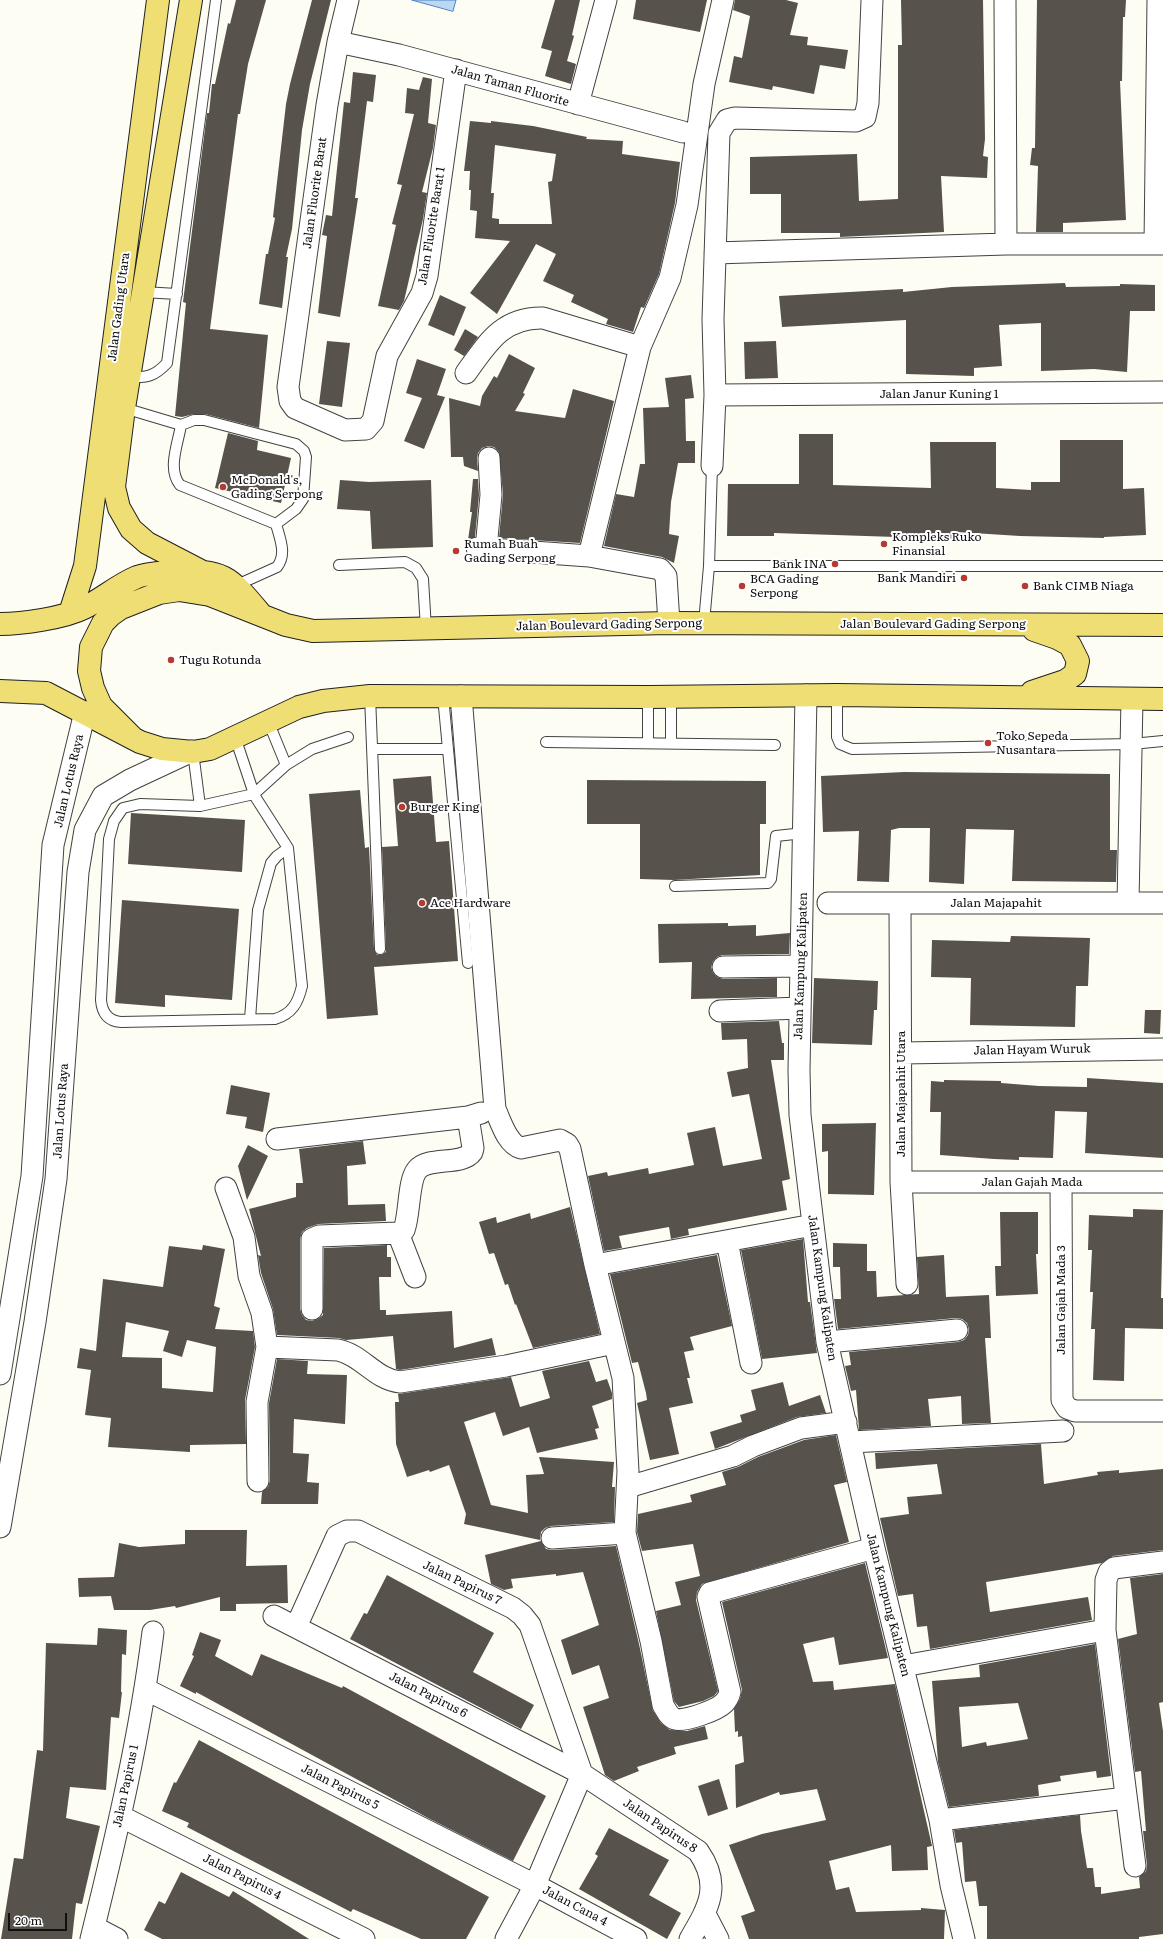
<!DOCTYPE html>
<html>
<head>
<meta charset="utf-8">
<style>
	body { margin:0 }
	#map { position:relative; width:1163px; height:1939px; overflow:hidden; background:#fefdf3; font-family:Literata,serif }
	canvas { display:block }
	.scale { position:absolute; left:8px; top:1913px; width:59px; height:18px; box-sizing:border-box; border:2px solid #0f0f0f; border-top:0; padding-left:5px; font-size:12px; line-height:14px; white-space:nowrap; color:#0f0f0f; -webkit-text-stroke:3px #fff; paint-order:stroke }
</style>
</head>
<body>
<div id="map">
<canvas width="1163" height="1939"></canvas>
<div class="scale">20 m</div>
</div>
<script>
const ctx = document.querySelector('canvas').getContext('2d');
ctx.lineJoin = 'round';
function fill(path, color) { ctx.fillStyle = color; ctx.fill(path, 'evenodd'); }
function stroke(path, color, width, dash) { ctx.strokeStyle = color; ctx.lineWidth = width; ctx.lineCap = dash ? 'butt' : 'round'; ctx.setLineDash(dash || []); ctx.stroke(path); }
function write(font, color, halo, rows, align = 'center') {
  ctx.font = font + ' Literata,serif'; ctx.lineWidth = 4; ctx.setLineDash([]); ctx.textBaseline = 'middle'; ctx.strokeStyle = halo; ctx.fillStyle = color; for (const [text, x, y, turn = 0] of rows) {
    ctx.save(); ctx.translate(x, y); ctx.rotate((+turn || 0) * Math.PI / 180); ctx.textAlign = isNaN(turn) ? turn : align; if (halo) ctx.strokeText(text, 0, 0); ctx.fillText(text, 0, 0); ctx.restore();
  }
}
const water = new Path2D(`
	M412,0h44l-3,11z`);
fill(water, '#bbd7f2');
stroke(water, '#4884c3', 1);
fill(new Path2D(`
	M236,0h30l-18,64 -8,50h-2l-28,215 58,6 -9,93 -54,-14h-11l-12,3 -7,-1 11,-113 -3,-1 24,-189h2l3,-29h3l13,-61 2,1z
	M312,0h19l-21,84 -8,46 -10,99 -6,28h2l-6,51 -23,-4 7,-50h2l7,-36 -2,-1 13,-113 4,-20z
	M555,0h25l-8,35 2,1 -7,25 9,3 -5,20 -26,-8 7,-25 -11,-3z
	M636,0h71l-7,32 -67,-13z
	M735,0h51l12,3 -8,32 18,2 -1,8 41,5 -3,19 -25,-4 -6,29 -41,-8 -1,4 -43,-8 5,-26 8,2 8,-42 -17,-6z
	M901,0h82l2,139 -2,17 5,1 -1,21 -46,-2 3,56 -104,5v-4h-59v-39h-31v-37l107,-3 2,47 39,-2v-154h4z
	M1037,0h89l-1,17h-2l-1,64h-2l6,139 -63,3v9h-27l2,-66 -8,-1 2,-17h3z
	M353,72l23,3 -3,27 -6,-1 -12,97h3l-18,119 -22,-4 9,-77 -5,-1 4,-20 6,1 12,-114 6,1z
	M423,77l9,2 -4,44 8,2 -3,23 -11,44 5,1 -4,26 -19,82 -5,9 -21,-4 18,-81 -4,-1 10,-39 -5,-1 17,-70 -9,-1 2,-25 12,2z
	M470,121l21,2v-2l42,5 54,11 -1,2 37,2 -1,13 58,8 -5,41 -16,71 -15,34 -3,-1 -8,25 -27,-8 2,-5 -37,-17 3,-7 -31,-14 13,-27 -20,-10 -39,70 -27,-21 40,-52 -35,-3 2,-27 -7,-1 1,-20h-2l1,-19h-6zM495,145l61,9 -4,27 -4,1 4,42h-53v-5l-7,-1 2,-25h-3z
	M1065,283l1,4 54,-1v-2l35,1v26h-25l-3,61 -33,-3 -53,2v-48l-42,2 3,41 -28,2v8l-68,-2v-54l-124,7 -3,-31 124,-7v3l49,-5z
	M440,295l26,12 -12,29 -26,-11z
	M465,329l13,8 -14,19 -10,-6z
	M327,341l23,2 -8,64 -23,-3z
	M776,341l2,37 -33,1 -1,-37z
	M509,354l26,14 -12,25 2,1 -10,17 50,7 8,-29 41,12 -34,142 -81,-5 4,-44 -4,-42 -5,-5 -6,-1 -6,2 -4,5 -1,5 1,13 -14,-5 -1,-9h-12l-2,-59 31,8 2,-10 12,-20 3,2z
	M417,359l29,10 -9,26 8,2 -21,52 -20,-8 18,-43 -16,-5z
	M691,375l3,23 -9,1 1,42h9v22h-17l-7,39 -2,32 10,2 -5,27 -12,-6 -58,-11 12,-52 18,3 6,-33h5l-2,-56 26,-1 -4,-29z
	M228,433l30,8 -1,9 34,8 -10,45 -66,-15z
	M799,434h34v51l98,3 -1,-46h66v46l35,2v-8h29v-42h63v49l21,-1 2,47 -42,2v1l-84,-2 -63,-4v7l-183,-6v3h-47l1,-52h71z
	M473,479h5l1,16 -4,42 -7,3 4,-28h-2z
	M340,480l29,2 62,-2 2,67 -61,2 -2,-38 -33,-2z
	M904,772l206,2v76h7l-1,32 -104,-1 2,-51 -48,-1 -2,55 -35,-2 1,-54h-31l-8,2 -2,52 -32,-1 2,-50 -36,1 -2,-56z
	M431,776l5,66 13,-1 9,120 -84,6 4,48 -51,4 -18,-225 51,-4 5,58 4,-1 5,102 3,6h4l5,-3v-3l-4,-102 16,-1 -5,-67z
	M587,780l179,1v43h-6v51l-86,5 -34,-1v-55h-53z
	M131,813l114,7 -3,52 -114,-8z
	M122,900l117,9 -7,91 -67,-5v12l-50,-4z
	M728,923v3l28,-1v11l34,-3 -1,21 -67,1 -5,2 -4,4 -2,6 2,6 4,4 6,2 54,-1v19l-86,2 1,-37 -33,1 -1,-39z
	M1011,936l79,2 -2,48h-12l-1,41 -105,-2 1,-47 -40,-1 1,-37 78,2z
	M814,978l64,3 -1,29h-3l-2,35 -60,-2z
	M1145,1010h16l-1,24 -16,-1z
	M779,1021l3,22h2v17h-13l19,119 -8,2 5,29 -99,19 1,6 -18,4 -2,-12 -50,9 3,12 -18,3 -16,-75 19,-4 1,4 40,-8 1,6 45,-9 -7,-32 28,-6 8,39 39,-7 -13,-65 -17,3 -5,-25 21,-4 -1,-29 -25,1 -1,-17z
	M1087,1078l76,5v75l-78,-5 2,-41 -32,-1 -2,47 -34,-1v3l-25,-1 -54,-4 1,-43h-11l1,-31 13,1v-2l57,1v2l38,3 48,1z
	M231,1085l39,8 -7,39 -18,-4 2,-11 -21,-3z
	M876,1123l-2,72 -46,-1v-43l-6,1v-28z
	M363,1141l3,23 -19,2 1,39 37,-1 1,17 -68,3 -11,4 -5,4 -2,7v70l2,6 4,5 6,1 6,-2 5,-4 1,-67 63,-3v12h4v20h-12l1,33h6v5l66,-4 2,37 38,-10 4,17 -96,15 -4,-1 -3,-33 -47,4 -7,-2 -62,-3 -4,-26 -12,-36 -3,-18 3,1 -12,-47 47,-12v-14h7l-4,-34z
	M248,1145l20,11 -21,44 -9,-34z
	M570,1207l30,127 -67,14 -17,-44 -1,1 -7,-21 -3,1 -11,-32 -5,1 -10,-32 17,-5 1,6 33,-10 1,6z
	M1133,1209l30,1 -2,88h2v31l-38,-1 -1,53 -31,-1 2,-51h-4l2,-37h-3l2,-42h-4l1,-35 44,2z
	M1000,1212h38v42h-2l2,40 -42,2 -1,-30h6z
	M803,1239l5,63h2l7,51 -55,6 -21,-109z
	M833,1243l34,1v27h9l1,26 42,-3 -2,-37 27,-2 2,42 43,-2 2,43h-6l6,85 -29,1 -1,-28 -33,3 3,27 -72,4 -3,-40 -5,1 -6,-25 6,-1 -2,-13 109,-10 6,-2 4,-5 1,-6 -2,-6 -5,-4 -6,-1 -118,11 -4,-30h7l-1,-32h-7z
	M203,1245l22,4 -11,57 6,2 -5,21 38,2 2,16 -10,53 1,44 -56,1v7l-82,-5 3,-29 -26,-3 6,-45 -14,-2 3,-20 16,3 7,-72 60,8 6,-41 33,4zM126,1322l43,9 -6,20 19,6 5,-17 29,7 -3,45 -51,-4v-30l-40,-1z
	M717,1255l15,71 -42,11 4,13 -10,2 6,26h-3l6,25 -24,5 10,46 -29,6 -13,-57 10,-3 -1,-7 -8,-31 -6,1 -22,-89z
	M277,1359l31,2 -1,13 40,1 -2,49 -51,-5 -1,34 16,1 -2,28 12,1 -1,21h-57l1,-12 6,-5 2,-6 -1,-78z
	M589,1361l7,21 11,-3 5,14v6l-20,7 7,22 -4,1 3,10 -61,14 -8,-26 -26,9 -8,-24 -31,10 27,83 37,8 -2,-38 18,-1 -5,-17 75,5 -2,25h3l-1,35 -63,4 -6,2 -4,4 -1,8 -76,-16 2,-10 -17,-49 -19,7 -1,-2 -22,7 -11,-33 -1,-42h4l-1,-8 113,-17 9,30 30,-9 -8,-27z
	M783,1382l6,24 31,-11 6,18 -29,4 -82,32 -5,-17 32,-10 -2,-7 16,-5 -5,-20z
	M836,1435l11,47 -13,3 15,57 -147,42 -5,8 -1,8 22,91 -4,5 -11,5 -24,6 -5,-6 -18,-90 25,-6 -6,-23 25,-6 -7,-32 -51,7 -5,-19 1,-18 54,-12 -2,-7 36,-10 -4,-13 16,-5 20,-10 46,-17z
	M1041,1444l3,40 54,-9 -1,-3 22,-2v3l44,-4v81l-50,6 -11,7 -116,19 4,30 98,-15 4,23 -162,29 -3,-23 -10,1 -4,-33 -15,2 -18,-78 29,-4 -2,-17 35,-3 -5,-30 -61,5 -1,-16z
	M185,1530h62l-1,36 41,-1 1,38 -52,1v7h-16v-14l-44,11 -1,-2 -25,4h-36l-3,-14 -32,1 -1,-19 36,-1 5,-34 20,4 46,-3z
	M541,1541l5,8 6,1 64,-4 23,98 14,67 8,12 9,7 17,1 18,-5 3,13 -34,8 2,7 -39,13 2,4 -25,10 -9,-6 -22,-68 26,-9 -10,-33 -27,10 -11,-35 38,-15 -16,-53 -27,4v-2l-45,5 2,9 -9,2 -13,-6 -6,-29z
	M865,1563l23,95 -49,7 -5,-28 -31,7 10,38 20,-1 1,9 61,-6 37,162 -5,1 1,23 -36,1 -1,-26 -62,16 7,29 13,-3 7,25 65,-2v-2l24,2 -1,29h-195l-8,-23 14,-5 -26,-66 33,-11 64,-14 -9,-31 -37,6 -1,-3 -43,16 -1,-43 9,-3 -2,-26 -4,1v-6l-3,1 -1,-23 6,-10 2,-9 -20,-88z
	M1163,1574v128l-4,1 4,28v203l-24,3v2h-152v-33h-8l-3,-25 -11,1 -3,-40 -6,1 -2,-13 126,-15 1,16 6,37h6l2,19h6v7l39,-6 -1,-11 7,-6 1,-6 -4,-34h3l-5,-60 -6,1 -17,-133 19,-5 -7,-56z
	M387,1575l107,58 -21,39 61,33 -13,24 -171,-90 14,-26 3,1z
	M98,1628l29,2 -1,25 -4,-1 -1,38h1l-3,26 -8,-1 -5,73 -36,-3 -4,31 34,8 -18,78 -6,-1 -4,36h-71l13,-81 9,1 14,-109 6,1 3,-108 51,2z
	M200,1632l21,8 -6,16 37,20 9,-22 81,34 1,-2 203,110 -33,65 -85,-43 -232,-126v2l-16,-8 14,-30 -2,-1z
	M1095,1644l16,132 -14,2 -1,-7 -36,5 1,5 -23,4 1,11 -90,11 -11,-45 -6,-81 48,-4 -1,-12zM1018,1703l10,36 -41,7 -1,-4 -24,5 -3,-40z
	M199,1740l290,157 -23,42h-45l-68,-30 -2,3 -164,-85 2,-4 -27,-12 12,-29 2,1z
	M719,1779l9,30 -20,7 -10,-30z
	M609,1828l60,32 -20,35 32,18 -14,26 -88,-50 19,-33 -3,-2z
	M181,1872l48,25 4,-6 76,48h-147l-18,-9 15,-29 6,3z`), '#57524c');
const service = new Path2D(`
	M143,292l34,2
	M129,377c18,1 26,-1 38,-14l49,-363
	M124,408l57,17 13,-5h10l92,24 8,7 2,6 -3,42 -7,10 -20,15
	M181,425c-3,19 -14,44 -1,60l96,39c4,15 11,30 1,43l-40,18
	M339,565l66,-3 11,6 7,11 3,50
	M709,566h454
	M704,623l5,-57 3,-100
	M837,695v42l3,7 12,5 280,-5 31,-3
	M370,696l10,253
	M443,696l25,267
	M268,721l18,44
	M235,737l19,57 2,4 32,50 14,138c-4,17 -10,28 -27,33l-154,3c-13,-1 -19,-9 -20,-22l8,-161 5,-18 9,-13 17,-4 60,2 54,-12 32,-29 26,-16 36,-12
	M546,742l229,3
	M648,743v-46
	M671,743v-47
	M372,749h75
	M193,752l7,54
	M675,886l93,-3 3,-4 5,-43 28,-3
	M250,1019l8,-109 13,-47 6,-7 11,-8`);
const minor = new Path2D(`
	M348,0l-10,42 -11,63 -39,282 2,14 5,7 50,22 21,-1 7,-8 14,-65 35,-63 5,-17 29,-206
	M1005,0l1,244
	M338,42l61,13 284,77
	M578,104l28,-104
	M1155,244l3,-244
	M715,253l291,-9h157
	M466,373c21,-29 36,-56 77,-55l97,29
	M715,395l448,-3
	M712,466l3,-71 -2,-76 6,-186 8,-13 8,-2 121,3 9,-4 3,-14 4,-103
	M477,548l112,8 71,13 6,7 3,47
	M486,549l5,-54 -2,-37
	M589,556l51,-209 30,-69 17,-73 17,-121 19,-84
	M806,695l-7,375 1,45 27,227 47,206 66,272 11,65 13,54
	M461,696l34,413c6,13 12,35 26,39l39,-8 7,4 3,5 25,116 28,113 5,93 -3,62 26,108 12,64c3,5 6,12 12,14 10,3 42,-9 49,-16 3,-3 5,-7 6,-11l-22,-95 2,-4 164,-45
	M828,903h335
	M900,903l1,279 6,102
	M1128,903l4,-204
	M723,967l78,-1
	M720,1011l80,-3
	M901,1053l262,-4
	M277,1139l191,-22 13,-4
	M901,1182h262
	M1061,1182l1,218 5,8 8,3h88
	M226,1188l18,49 5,39 13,37 5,34 71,3c24,5 38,30 62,32l106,-16 108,-23
	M398,1233l17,44
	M727,1241l24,122
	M595,1265l218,-40
	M312,1309v-70l7,-3 79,-3 6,-3c6,-16 4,-49 13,-60 11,-14 45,-4 55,-18l1,-4 -5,-31
	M827,1342l130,-12
	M0,1374l32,-198 21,-331 32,-133
	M851,1442l212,-11
	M258,1481l-1,-79 10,-55
	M628,1487l105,-31 20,-10 48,-18 45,-6
	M0,1527l35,-205 21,-143 22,-307 7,-42 18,-34 27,-16 62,-29
	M552,1538l73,-5
	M274,1616l308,158 116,77c24,34 11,56 -8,88
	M296,1627l41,-91 10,-5h11l155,77 9,7 8,10 52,149
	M903,1666l202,-36
	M145,1689l390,196 101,54
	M120,1816l244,123
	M940,1820l186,-22
	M1135,1866l-30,-236 1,-50 3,-8 5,-4 49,-6
	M705,1914l13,25
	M94,1927l23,12
	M91,1939c25,-101 49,-203 62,-307
	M506,1939l29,-54 47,-111`);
const primary = new Path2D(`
	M191,0l-67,408 -10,79 5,21 12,21 16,14 52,27
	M70,613l15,-47 73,-566
	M0,624c22,0 64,-6 84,-16 18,-9 34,-23 53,-31 11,-4 24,-4 36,-5 50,-3 56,4 87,41
	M0,691l46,2 94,49 22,7 31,3 17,-3 89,-42 24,-6 47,-5 278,1 189,-2 326,4
	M1032,692l33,-11 10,-7 3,-13 -8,-16 -13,-7 -23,-8
	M133,738l-32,-32 -8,-18 -4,-17 2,-24 12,-24 8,-8 10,-7 38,-15 20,-3 31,5 76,30 27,6 356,-8 494,2`);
stroke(service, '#424242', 12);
stroke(minor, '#424242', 23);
stroke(primary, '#202020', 24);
stroke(service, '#fff', 10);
stroke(minor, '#fff', 21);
stroke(primary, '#eede73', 22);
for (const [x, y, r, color] of [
	[223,487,4,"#b53a31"],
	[884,544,4,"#b53a31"],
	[456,551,4,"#b53a31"],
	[835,564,4,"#b53a31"],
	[964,578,4,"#b53a31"],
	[742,586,4,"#b53a31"],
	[1025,586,4,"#b53a31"],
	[171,660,4,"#b53a31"],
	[988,743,4,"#b53a31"],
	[402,807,4,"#b53a31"],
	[422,903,4,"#b53a31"]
]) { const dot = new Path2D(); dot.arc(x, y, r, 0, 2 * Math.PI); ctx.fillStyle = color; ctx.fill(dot); stroke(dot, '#fff', 1.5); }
write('12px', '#0f0f0f', '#fff', [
	["Jalan Taman Fluorite",510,86,16],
	["Jalan Fluorite Barat",315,193,-82],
	["Jalan Fluorite Barat 1",432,226,-81],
	["Jalan Gading Utara",119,307,-83],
	["Jalan Janur Kuning 1",939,394],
	["Jalan Boulevard Gading Serpong",933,624],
	["Jalan Boulevard Gading Serpong",609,625,-1],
	["Jalan Lotus Raya",69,781,-77],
	["Jalan Majapahit",996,903],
	["Jalan Kampung Kalipaten",801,966,-88],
	["Jalan Hayam Wuruk",1032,1050,-1],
	["Jalan Majapahit Utara",901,1094,-90],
	["Jalan Lotus Raya",61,1111,-86],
	["Jalan Gajah Mada",1032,1182],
	["Jalan Kampung Kalipaten",822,1288,82],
	["Jalan Gajah Mada 3",1061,1300,-90],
	["Jalan Papirus 7",462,1583,26],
	["Jalan Kampung Kalipaten",888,1605,76],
	["Jalan Papirus 6",428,1695,27],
	["Jalan Papirus 1",126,1786,-78],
	["Jalan Papirus 5",340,1787,27],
	["Jalan Papirus 8",660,1826,34],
	["Jalan Papirus 4",242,1877,27],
	["Jalan Cana 4",575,1906,28]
]);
write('12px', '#0f0f0f', '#fff', [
	["McDonald's,",231,480],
	["Gading Serpong",231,494],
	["Kompleks Ruko",892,537],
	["Finansial",892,551],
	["Rumah Buah",464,544],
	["Gading Serpong",464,558],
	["Bank INA",827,564,"right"],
	["Bank Mandiri",956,578,"right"],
	["BCA Gading",750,579],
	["Serpong",750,593],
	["Bank CIMB Niaga",1033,586],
	["Tugu Rotunda",179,660],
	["Toko Sepeda",996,736],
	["Nusantara",996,750],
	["Burger King",410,807],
	["Ace Hardware",430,903]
], 'left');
</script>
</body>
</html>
